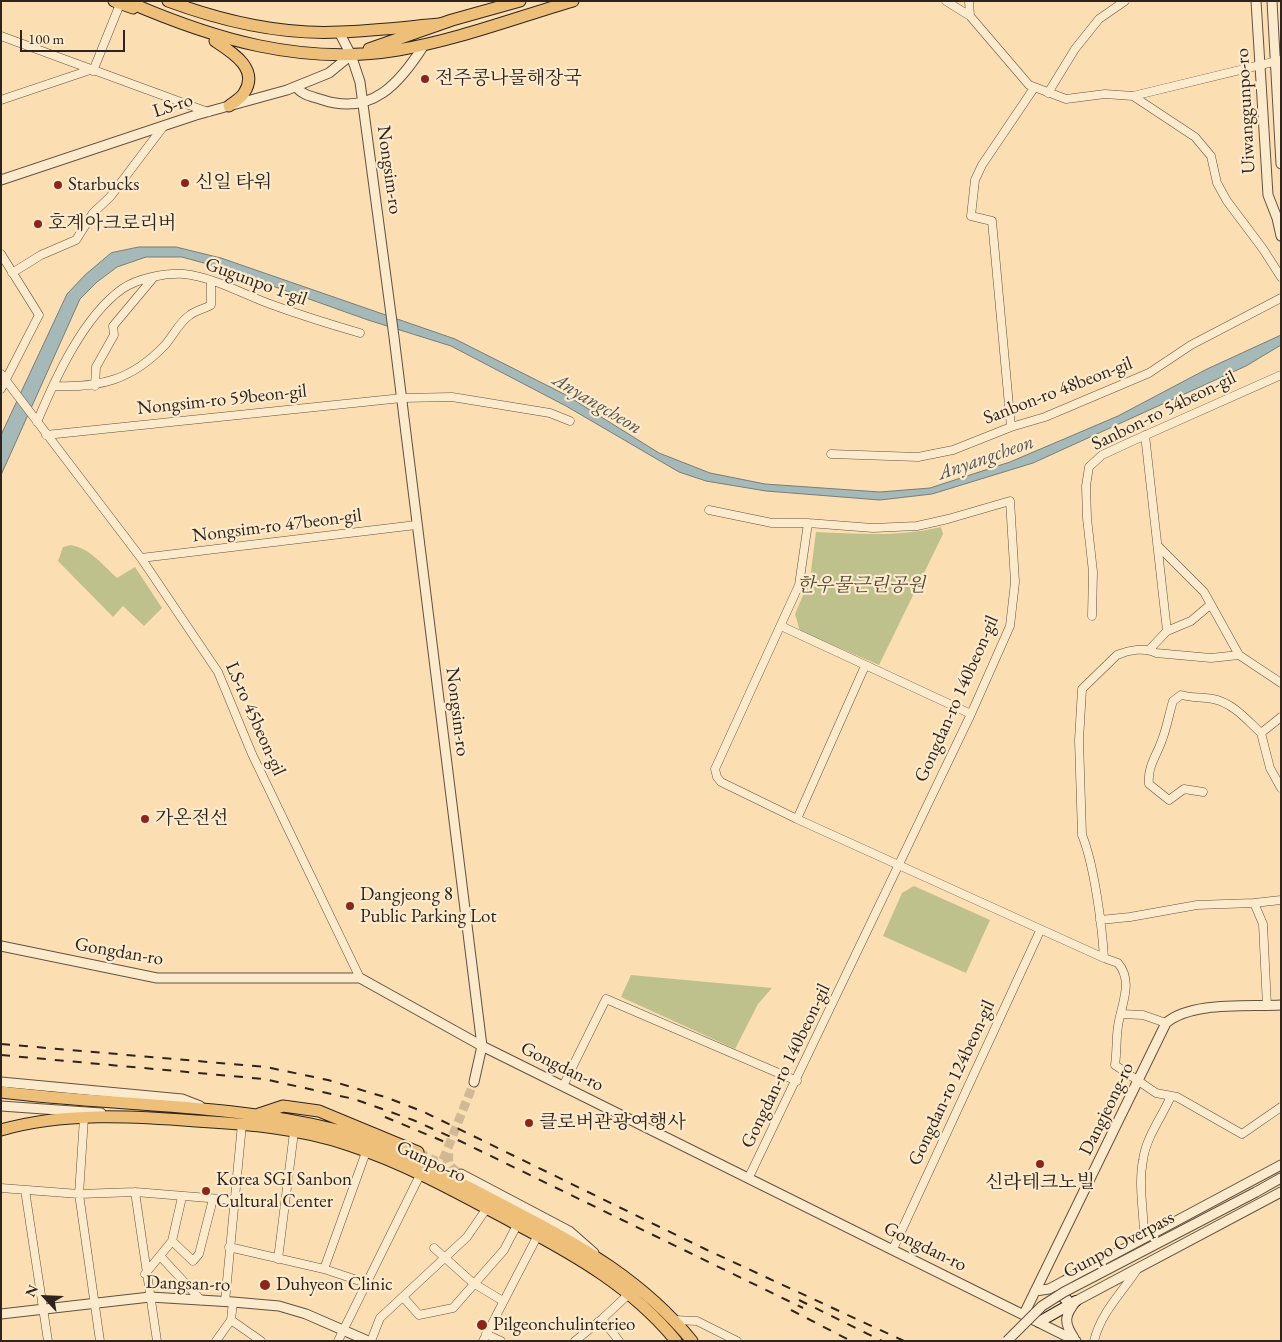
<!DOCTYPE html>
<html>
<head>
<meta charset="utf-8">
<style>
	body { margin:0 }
	#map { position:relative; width:1282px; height:1342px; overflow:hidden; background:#fbdeb1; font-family:"EB Garamond",serif }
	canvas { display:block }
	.frame { position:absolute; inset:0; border:2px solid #2f241d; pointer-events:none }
	.north { position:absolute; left:20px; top:1272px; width:50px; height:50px; -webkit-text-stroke:4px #fceacc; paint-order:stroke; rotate:295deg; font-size:14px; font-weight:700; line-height:20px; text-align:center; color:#2f241d }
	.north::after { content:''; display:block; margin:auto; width:18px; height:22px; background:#2f241d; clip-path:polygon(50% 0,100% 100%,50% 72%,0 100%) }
	.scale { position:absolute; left:20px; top:30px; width:105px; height:22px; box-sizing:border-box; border:2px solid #2f241d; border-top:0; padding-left:6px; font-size:15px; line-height:18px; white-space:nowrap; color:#2f241d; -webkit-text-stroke:4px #fceacc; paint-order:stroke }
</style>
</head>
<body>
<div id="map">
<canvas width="1282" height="1342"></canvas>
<div class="frame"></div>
<div class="north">N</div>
<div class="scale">100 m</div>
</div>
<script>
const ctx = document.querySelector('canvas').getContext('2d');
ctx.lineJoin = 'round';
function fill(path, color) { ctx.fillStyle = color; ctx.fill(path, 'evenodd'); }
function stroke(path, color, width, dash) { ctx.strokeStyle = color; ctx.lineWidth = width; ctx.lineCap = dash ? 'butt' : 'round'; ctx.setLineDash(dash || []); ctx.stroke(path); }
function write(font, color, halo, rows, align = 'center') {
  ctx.font = font + ' "EB Garamond","Noto Serif KR",serif'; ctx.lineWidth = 4.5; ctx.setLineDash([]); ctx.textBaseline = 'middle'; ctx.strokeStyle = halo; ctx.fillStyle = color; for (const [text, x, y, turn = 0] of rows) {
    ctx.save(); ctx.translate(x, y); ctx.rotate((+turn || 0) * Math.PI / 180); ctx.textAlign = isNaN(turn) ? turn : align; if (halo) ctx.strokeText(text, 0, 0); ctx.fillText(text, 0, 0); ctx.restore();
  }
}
fill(new Path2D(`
	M941,527l2,7 -64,131 -79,-34 -5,-17 15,-35 6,-47c43,2 83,5 125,-5z
	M71,545c20,4 32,20 46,33l18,-11 27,41 -18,18 -21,-20 -10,11 -55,-56 5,-14z
	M914,886l76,34 -24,53 -83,-37 19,-43z
	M631,975l141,13 -14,16 -23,45 -114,-52z`), '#bec18c');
const water = new Path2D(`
	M139,247h37l45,11 234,81 111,56 93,58 51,20 55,11 115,8 50,-4 80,-26 108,-46 87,-46 76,-35v10l-35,21 -213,97 -101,31 -52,6 -114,-9 -60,-10 -27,-9 -113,-66 -115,-60 -83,-26 -146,-52 -40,-11h-36l-29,10 -20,15 -17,17 -79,176v-40l66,-141 18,-19 26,-22z`);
fill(water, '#a5b9b8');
stroke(water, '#767d7a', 1);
stroke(new Path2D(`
	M418,1152l17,9 8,-1 31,-78
	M449,1153c-2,12 2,15 12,21`), '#d2b993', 9, [9, 4.5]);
const minor = new Path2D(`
	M946,1l24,15 59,69 37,14 39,-5 28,2 62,41 16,19 6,27 10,18 36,48 18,28
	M969,1l1,15
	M1,36l207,76
	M93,71l27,-67
	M1048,93l27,-44 24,-30 26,-18
	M1133,96l148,-36
	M1,100l89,-30
	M1,254l38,61 -38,74
	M12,273l29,-18 35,-15 17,-27 17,-16 53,-70
	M1,374l140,184 77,114 34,82 108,224
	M53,386c47,2 79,-6 112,-41 8,-9 15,-24 25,-30 6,-5 14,-6 21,-10v-23
	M95,386l1,-19 18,-32 -1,-9 41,-49
	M37,422c18,-43 46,-105 85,-133 16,-11 43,-16 62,-15 29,3 59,20 86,30 30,11 59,20 90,29
	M1011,427l-19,-206 -21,-5 4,-36 7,-15 52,-77
	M46,435l356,-37 50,-1 98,16 20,8
	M1145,435l22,196
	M831,454l87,3 35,-7 58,-23 34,-10 104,-44 42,-28 90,-47
	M709,510l63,13h36l65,5 44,-2 31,-7 62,-18 5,81 -5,44 -39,88 -222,463
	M808,523l-9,62 -84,184 2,8 4,5 76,37 307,139
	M1158,546l46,46 35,63
	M141,558l275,-33
	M1092,616l1,-44 -6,-54 -1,-32 3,-19 13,-12 26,-12 153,-68
	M781,626l190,88
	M1149,650l18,-19 24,-10 19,-16
	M1281,683l-42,-28 -28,3 -55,-5c-11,-6 -27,-3 -39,2l-35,34 -3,51 3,95c12,29 20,90 22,123l14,5c16,19 3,42 0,63 -2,13 -1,26 -3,39l41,28 21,4 65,37 39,-27
	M1261,733l9,35 11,20
	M1203,792l-19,-3 -15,11 -20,-16c-2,-17 8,-29 13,-44 5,-13 7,-26 11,-39l8,-6c11,3 21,2 32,4 20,4 33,20 48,34l20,-16
	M797,819l68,-153
	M1100,920l30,-3 67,-12 57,-2
	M1267,1006l-4,-82 -9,-21 27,-3
	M1121,1014l22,1 23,8
	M563,1086l43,-87 191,82
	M84,1118l-5,76 21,147
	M1,1188l78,6 56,-2 98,8
	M25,1190l23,151
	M135,1192l22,149
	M1144,1237c0,-25 -6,-52 -1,-77 3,-23 19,-43 28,-64
	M172,1241l21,20 6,-7 14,-55
	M229,1247l95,22 42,14
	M434,1248l39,35 30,18
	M893,1249l147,-318
	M161,1257l40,43
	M278,1259l16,-127
	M324,1269l42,-117
	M145,1274l27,-33 10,-44
	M403,1297l16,18 34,-7 51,-58 13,-25
	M225,1302l17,-178
	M233,1302l-2,18 30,21
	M602,1319l17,22
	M674,1320l23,1 40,20
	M486,1334l15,7
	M216,1341l15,-21
	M338,1341l82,-166
	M371,1341l9,-23 87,-81 20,-29
	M483,1341l55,-106
	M575,1341l27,-22 30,-28
	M1094,1341c7,-29 28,-48 44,-73`);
const tertiary = new Path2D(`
	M1256,1l12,194 9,23 4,18
	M1272,1l9,163
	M339,32l12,23 9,27 34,255 88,709 -8,36
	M296,87c8,9 15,9 27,13 49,16 77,-17 101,-55
	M1,180l195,-65 91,-25 42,-17 22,-18
	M1,946l156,32h203l122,68 594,295
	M1,1082l181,17 18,7
	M1,1106l100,7
	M461,1174l108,57 25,22
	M1256,1192l25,-14
	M1035,1291l14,-2 232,-124
	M1,1314l149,-17 83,5 46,4 27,8 62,27
	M1024,1314l142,-291c25,-22 82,-16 115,-18
	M1074,1338c-11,-16 -9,-23 2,-37l205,-109`);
const secondary = new Path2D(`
	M1067,1300l-5,-4 -2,-7 8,-10
	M1039,1322l37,-21`);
const primary = new Path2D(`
	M114,1l19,7
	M126,1c87,38 176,65 272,49 59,-10 117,-32 175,-49
	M168,1c54,20 114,34 172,31 33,-1 66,-5 99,-8
	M215,41c17,11 45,28 29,52 -3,5 -10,9 -15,13
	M369,49l83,-29 68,-19
	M1,1092c112,14 226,11 336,38 16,4 31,11 46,17 46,19 89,42 133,65 66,34 128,70 176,129
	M259,1114l24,-8 36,5 99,41
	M1,1130c62,-18 132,-14 195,-9 51,3 104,7 153,24 58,19 113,50 167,79 59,31 117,64 160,117`);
stroke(minor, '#625242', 9);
stroke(tertiary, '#625242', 11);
stroke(secondary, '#2f241d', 12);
stroke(primary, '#2f241d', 13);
stroke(minor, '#fceacc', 8);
stroke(tertiary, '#fceacc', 9);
stroke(secondary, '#fceacc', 10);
stroke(primary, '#eebf78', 11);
stroke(new Path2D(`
	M1,1044l265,23 62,13 60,18 36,14 281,137 199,92
	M1,1055l263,24 90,20 59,21 47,21 343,167
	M385,1117l60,25
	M799,1300l83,41
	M791,1310l60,31`), '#2f241d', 2, [9, 9]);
const tertiaryBridge = new Path2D(`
	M1007,1341l35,-35 22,-14 192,-100`);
stroke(tertiaryBridge, '#625242', 11, []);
stroke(tertiaryBridge, '#fceacc', 9);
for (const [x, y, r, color] of [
	[425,79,5,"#8f2418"],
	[185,183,5,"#8f2418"],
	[58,185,5,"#8f2418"],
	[38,224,5,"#8f2418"],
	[145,819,5,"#8f2418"],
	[350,906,5,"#8f2418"],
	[529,1123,5,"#8f2418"],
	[1040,1164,5,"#8f2418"],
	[206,1191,5,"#8f2418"],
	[265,1285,6,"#8f2418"],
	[482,1325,6,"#8f2418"]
]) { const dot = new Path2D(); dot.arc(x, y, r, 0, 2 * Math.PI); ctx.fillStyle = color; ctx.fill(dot); stroke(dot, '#fceacc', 2); }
write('19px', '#2f241d', '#fceacc', [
	["전주콩나물해장국",435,79],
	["신일 타워",195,183],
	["Starbucks",68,185],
	["호계아크로리버",48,224],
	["가온전선",155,819],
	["Dangjeong 8",360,895],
	["Public Parking Lot",360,917],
	["클로버관광여행사",539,1123],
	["Korea SGI Sanbon",216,1180],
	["Cultural Center",216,1202],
	["신라테크노빌",1040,1183,"center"],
	["Duhyeon Clinic",276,1285],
	["Pilgeonchulinterieo",493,1325]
], 'left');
write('19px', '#2f241d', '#fceacc', [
	["LS-ro",173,106,-18],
	["Uiwanggunpo-ro",1246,111,-93],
	["Nongsim-ro",389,170,82],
	["Gugunpo 1-gil",256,282,20],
	["Sanbon-ro 48beon-gil",1058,391,-21],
	["Nongsim-ro 59beon-gil",222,400,-6],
	["Sanbon-ro 54beon-gil",1164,411,-26],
	["Nongsim-ro 47beon-gil",277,526,-7],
	["Gongdan-ro 140beon-gil",957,699,-66],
	["Nongsim-ro",457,712,83],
	["LS-ro 45beon-gil",255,719,66],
	["Gongdan-ro",119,952,10],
	["Gongdan-ro 140beon-gil",786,1066,-64],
	["Gongdan-ro",562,1067,26],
	["Gongdan-ro 124beon-gil",952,1083,-65],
	["Dangjeong-ro",1107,1109,-64],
	["Gunpo-ro",431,1162,25],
	["Gunpo Overpass",1119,1245,-28],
	["Gongdan-ro",925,1247,26],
	["Dangsan-ro",188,1284,2]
]);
write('italic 19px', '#534b39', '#fceacc', [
	["한우물근린공원",861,586]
]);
write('italic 20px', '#52514c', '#fceacc', [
	["Anyangcheon",597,404,31],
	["Anyangcheon",986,458,-19]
]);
</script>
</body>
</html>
